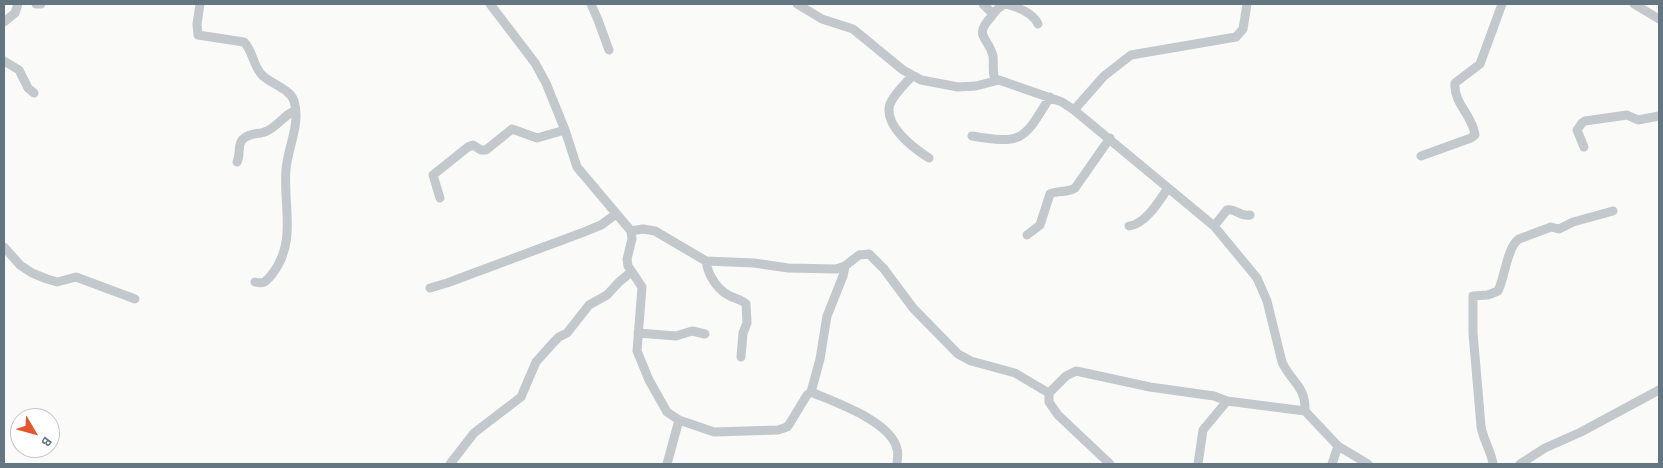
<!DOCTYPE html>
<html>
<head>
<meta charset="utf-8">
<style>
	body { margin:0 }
	#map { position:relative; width:1663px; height:468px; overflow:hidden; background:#fafaf8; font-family:"Alegreya Sans",sans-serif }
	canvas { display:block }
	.frame { position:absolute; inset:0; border:5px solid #657683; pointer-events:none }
	.north { position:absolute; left:10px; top:408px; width:50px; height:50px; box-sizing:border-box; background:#fff; border:1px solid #c1c8cd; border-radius:50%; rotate:127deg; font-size:14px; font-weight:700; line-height:20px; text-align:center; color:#657683 }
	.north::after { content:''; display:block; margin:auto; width:18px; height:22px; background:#e4572e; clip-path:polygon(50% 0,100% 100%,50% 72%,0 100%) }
</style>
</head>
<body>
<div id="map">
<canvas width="1663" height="468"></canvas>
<div class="frame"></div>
<div class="north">B</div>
</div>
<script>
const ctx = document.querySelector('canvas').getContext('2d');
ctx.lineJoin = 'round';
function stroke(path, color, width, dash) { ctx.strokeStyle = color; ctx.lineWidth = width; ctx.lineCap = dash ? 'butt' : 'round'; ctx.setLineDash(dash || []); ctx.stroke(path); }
stroke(new Path2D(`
	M36,4h5
	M200,4l-3,20 1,11 46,7c9,9 9,24 18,33 9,9 28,14 32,26 7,22 -6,46 -8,68 -3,37 11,72 -13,104 -6,7 -8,12 -18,9
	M490,4l45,59 11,20 19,47 12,37 54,64 1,8 -5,20 1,7 14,21 -5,64 12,29 18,32 12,8 35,12 64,-2 9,-3 3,-4 17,-28 4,-3c23,10 80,29 86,57 2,4 0,10 0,15
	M591,4l7,16 11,30
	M797,4l25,15 31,10 50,41 18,10 37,7 18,-1 23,-6 63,22 12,8 140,116 43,52 10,23 15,61c9,20 24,24 23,49l33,35 30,18
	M983,4l10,10
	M1634,4l25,15
	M4,22l11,-9 3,-9
	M4,61l15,9 9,18 6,5
	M912,76c-7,8 -18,18 -22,28 -7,21 23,44 39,54
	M995,80c-3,-8 -1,-16 -2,-24 -5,-20 -20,-19 -2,-39 4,-6 8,-11 15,-13 11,3 27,9 32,20
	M1074,110l30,-34 27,-21 105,-18 7,-8 4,-25
	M972,136c52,9 52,3 78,-39
	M1584,147l-7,-17 5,-7 3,-2 42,-6 11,5 21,-4
	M1421,156l50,-18 4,-3c-2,-19 -22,-32 -20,-52l25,-19 22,-60
	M237,162c4,-8 0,-15 5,-22 7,-8 17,-5 25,-9 11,-5 19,-18 28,-20
	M440,198l-7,-23 35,-28 5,-2 8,5h5l26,-21 25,9 28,-8
	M1129,226c16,-1 31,-26 39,-38
	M1214,226l13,-16c9,-2 13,7 23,5
	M631,231l12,-2 12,2 51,30 48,2 34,5 48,1 9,-3 14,-11 10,-1 15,15 29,39 45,46 13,7 44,12 32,19 4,-1 15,-15 10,-5 74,16 64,9 13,5
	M1027,235l13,-10 10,-31c7,-4 18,-1 25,-6l35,-50
	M4,247l16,18 12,8 15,6 10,3 19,-5 59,22
	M706,261c2,15 12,30 26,36 5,2 10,3 14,7l1,19 -4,10 -2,24
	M430,288l17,-5 137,-51 17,-7 15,-11
	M638,333l38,3 16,-5 13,3
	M811,392l9,-33 7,-43 16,-40 2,-10
	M1049,392v10l9,13 52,49
	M450,464l24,-31 47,-36 15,-35 17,-19 6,-6 8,-4 22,-28 18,-10 12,-13 12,-10
	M667,464l12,-44
	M1198,464l5,-34 24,-29 78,10
	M1332,464l6,-18
	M1493,464c-2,-14 -10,-24 -12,-38l-8,-93v-37l15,-1 10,-4c7,-14 9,-44 21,-52l32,-12 8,2 14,-7 40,-11
	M1520,464l25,-16 36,-16 78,-42`), '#c3c8cc', 9);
</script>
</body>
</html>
